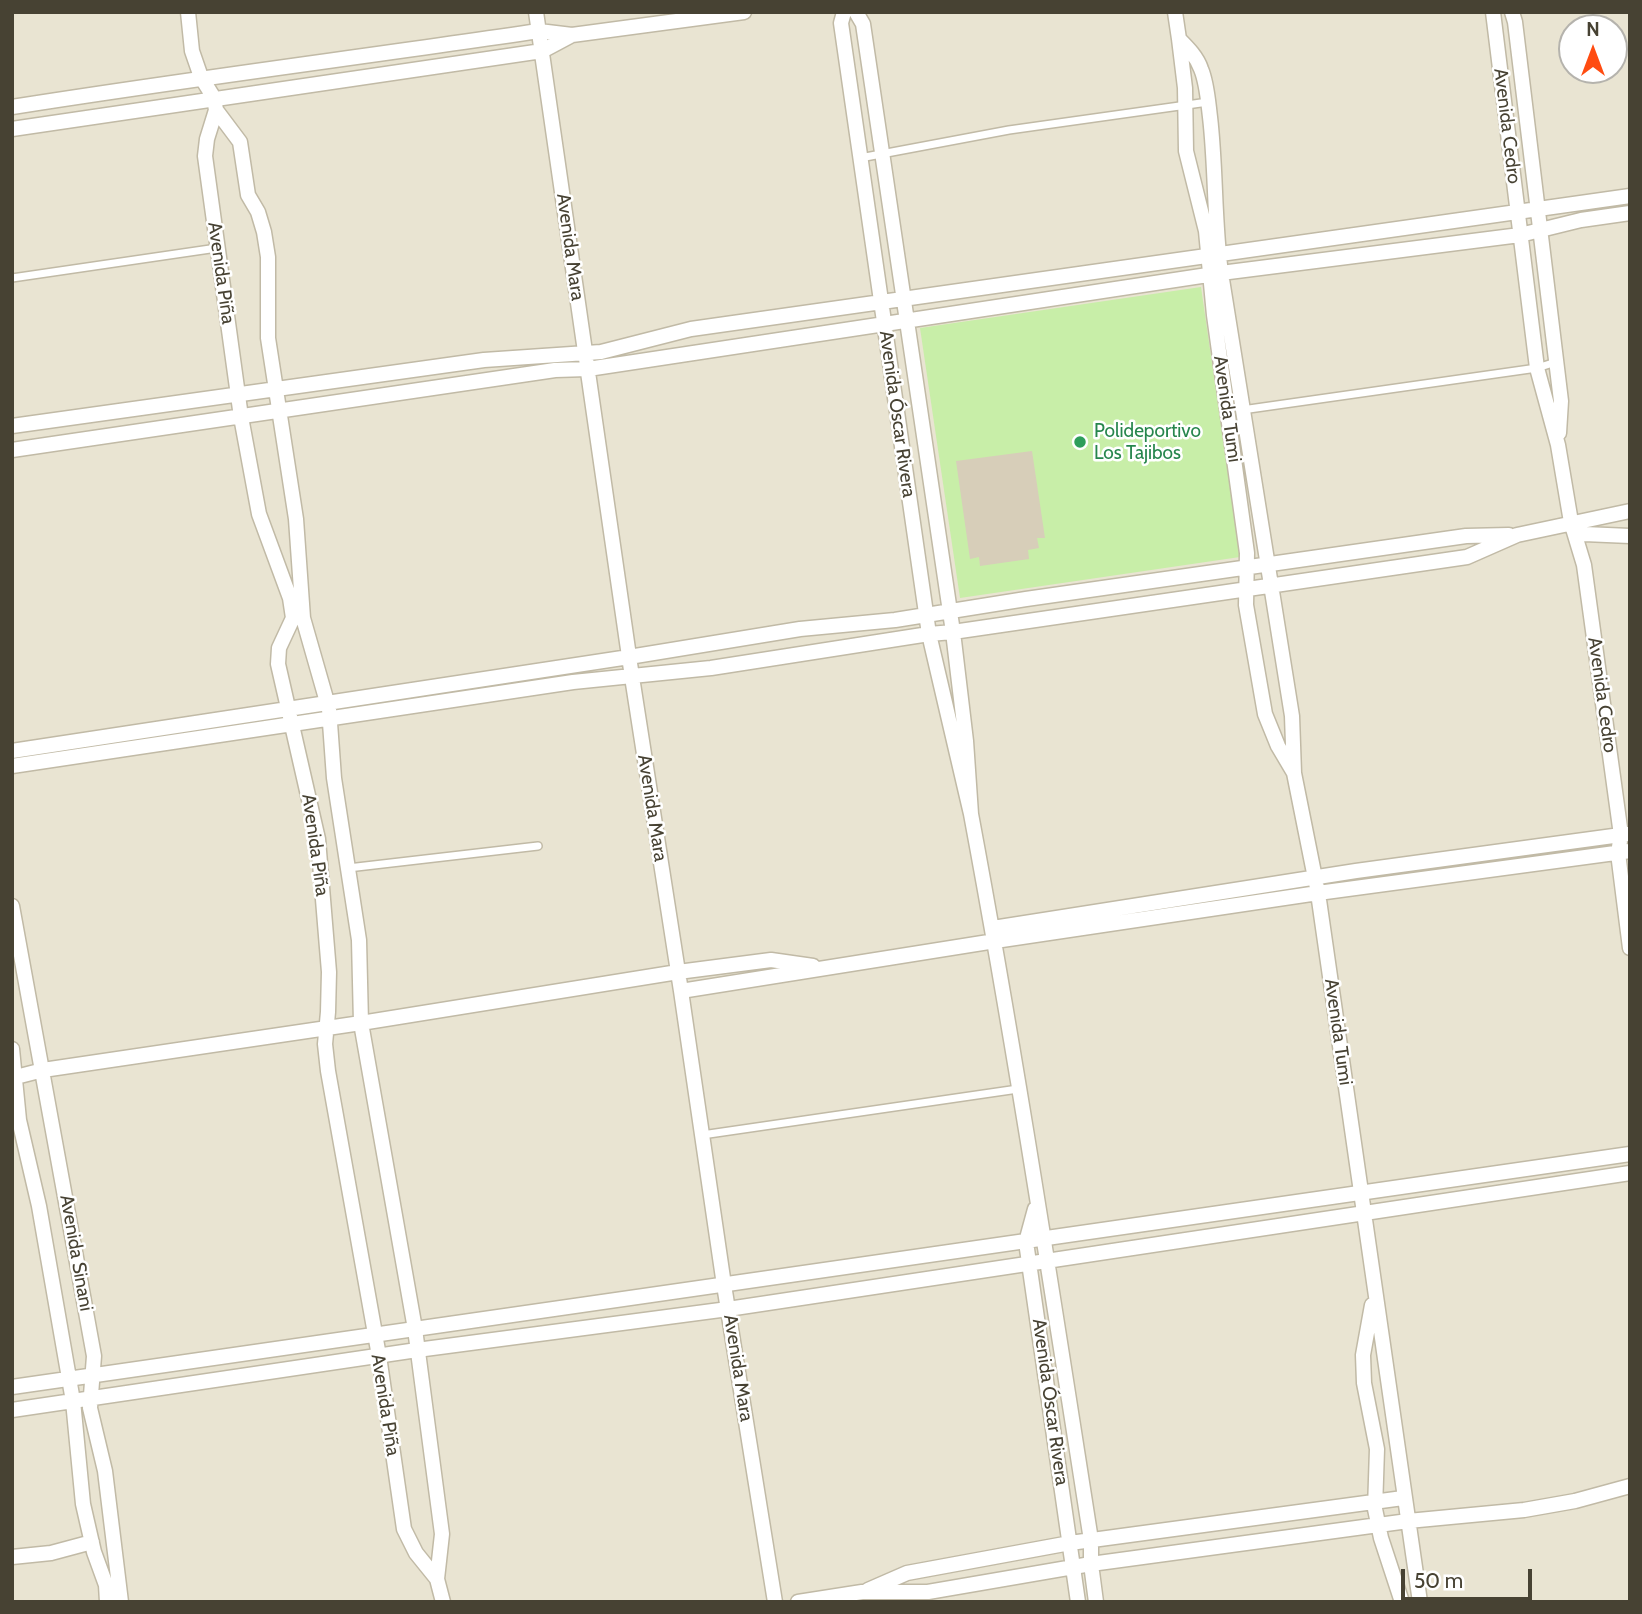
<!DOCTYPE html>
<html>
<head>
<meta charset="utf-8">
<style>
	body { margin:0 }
	#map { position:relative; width:1642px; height:1614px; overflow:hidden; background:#f4f1e4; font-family:Cabin,sans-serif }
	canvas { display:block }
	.frame { position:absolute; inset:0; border:14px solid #474233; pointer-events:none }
	.north { position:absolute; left:1558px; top:14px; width:70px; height:70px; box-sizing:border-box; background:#fff; border:2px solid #b5b3ad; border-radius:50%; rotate:0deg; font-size:19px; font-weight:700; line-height:28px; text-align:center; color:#474233 }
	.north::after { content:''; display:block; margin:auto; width:24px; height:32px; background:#ff4c11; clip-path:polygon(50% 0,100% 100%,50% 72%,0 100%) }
	.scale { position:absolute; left:1401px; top:1569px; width:131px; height:32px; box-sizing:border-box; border:4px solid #474233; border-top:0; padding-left:9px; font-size:21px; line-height:24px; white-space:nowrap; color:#474233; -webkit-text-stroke:5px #fff; paint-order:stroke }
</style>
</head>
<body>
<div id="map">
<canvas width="1642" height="1614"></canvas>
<div class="frame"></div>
<div class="north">N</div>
<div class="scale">50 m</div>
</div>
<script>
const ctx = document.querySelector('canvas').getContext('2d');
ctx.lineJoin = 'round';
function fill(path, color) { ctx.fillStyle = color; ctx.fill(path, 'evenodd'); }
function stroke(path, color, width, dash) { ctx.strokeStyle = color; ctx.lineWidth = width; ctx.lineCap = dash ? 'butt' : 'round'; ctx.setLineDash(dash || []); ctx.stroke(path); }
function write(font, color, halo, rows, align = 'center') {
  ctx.font = font + ' Cabin,sans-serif'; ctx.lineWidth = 5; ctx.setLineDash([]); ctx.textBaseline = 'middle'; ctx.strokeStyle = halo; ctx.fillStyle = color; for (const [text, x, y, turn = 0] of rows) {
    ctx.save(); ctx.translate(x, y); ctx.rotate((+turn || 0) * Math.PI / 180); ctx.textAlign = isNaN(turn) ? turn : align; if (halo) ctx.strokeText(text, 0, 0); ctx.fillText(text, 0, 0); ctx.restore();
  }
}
fill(new Path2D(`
	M12,12h1618v1590h-1618zM1572,28h42v42h-42z`), '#e9e4d2');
fill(new Path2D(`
	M1201,287l39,270 -280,41 -40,-270z`), '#c8eea8');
fill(new Path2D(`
	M1032,451l13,87h-8l2,10 -11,2 1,9 -49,7 -1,-9 -9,2 -14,-98z`), '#d7ceb9');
const lane = new Path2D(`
	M860,158l149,-28 199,-28
	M12,278l205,-30
	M1242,410l295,-42 19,-6
	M348,868l190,-22
	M702,1135l316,-46`);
const street = new Path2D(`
	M188,12l4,39 9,26 13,21 2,12 -9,29 -2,17 36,261 18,97 31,84 3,20 -14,30 -1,16 40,175 11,133 -1,40 -3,32 3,27 51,285 25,173 12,24 21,26
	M536,12l96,665 49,314 43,294 51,317
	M844,12l-3,11 88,611 42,180 -5,-73 -13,-109 -90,-608 -7,-12
	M1175,12l4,27
	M1493,12l44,356 21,77 13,77 13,43 37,270 -3,18 12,95
	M1512,12l3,10 46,379 -2,32
	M12,107c176,-28 351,-50 527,-76l33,4 172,-23
	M216,110l24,32 8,53 10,17 6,20 4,25v81l28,181 7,99 26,91 5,69 25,162 2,83 54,306 27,205 -5,45 6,23
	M12,129l530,-78 30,-16
	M12,426l472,-66 117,-8 90,-23 939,-133
	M12,450l543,-80 33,-1 633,-96 299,-38 61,-15 49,-7
	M1572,523l12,11 46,2
	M12,751l617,-94 171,-28 95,-9 131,-21 440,-63 43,-1
	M12,766l561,-84 138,-14 218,-34 24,-2 514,-75 50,-22 113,-24
	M1294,773l-16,-27 -13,-32 -19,-109 1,-52 -33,-238 -8,-84 -20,-80 -1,-63 -6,-49c9,9 18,18 22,30 6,14 7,32 9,48 6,51 4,104 11,156l71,443 2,57 24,120 102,709
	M971,814c45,241 82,484 120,726v24l5,38
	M12,906l82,450 -4,52 15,63 16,131
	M993,928l363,-57 272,-37
	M681,991l314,-50 323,-48 312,-42
	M12,1049l7,71 20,86 34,195 10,103 11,48 12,33 1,17
	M12,1078l31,-8 318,-47 317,-51 93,-12 42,6
	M1035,1209l-9,33 52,360
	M1372,1305l-9,50 1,28 13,66 -2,60 6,29 21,64
	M12,1387l1618,-233
	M12,1410l405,-60 311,-41 902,-136
	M12,1557l39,-4 41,-11
	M868,1590l39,-17 163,-30 333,-45
	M798,1602l64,-10h66l163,-28 317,-43 116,-11 51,-9 55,-15`);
stroke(lane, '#c1baa6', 10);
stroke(street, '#c1baa6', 17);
stroke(lane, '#fff', 7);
stroke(street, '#fff', 14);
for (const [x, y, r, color] of [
	[1080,442,7,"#2e9e5b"]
]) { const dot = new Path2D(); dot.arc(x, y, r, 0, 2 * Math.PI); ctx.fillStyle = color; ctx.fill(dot); stroke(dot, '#fff', 2.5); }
write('19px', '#474233', '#fff', [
	["Avenida Cedro",1507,126,83],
	["Avenida Mara",570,247,82],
	["Avenida Piña",221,273,82],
	["Avenida Tumi",1227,409,82],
	["Avenida Óscar Rivera",897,414,82],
	["Avenida Cedro",1602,695,82],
	["Avenida Mara",652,808,81],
	["Avenida Piña",315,845,82],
	["Avenida Tumi",1338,1032,82],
	["Avenida Sinani",76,1253,80],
	["Avenida Mara",738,1368,81],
	["Avenida Óscar Rivera",1050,1402,82],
	["Avenida Piña",385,1405,81]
]);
write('19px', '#27864d', '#fff', [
	["Polideportivo",1094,431],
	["Los Tajibos",1094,453]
], 'left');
</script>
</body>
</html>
